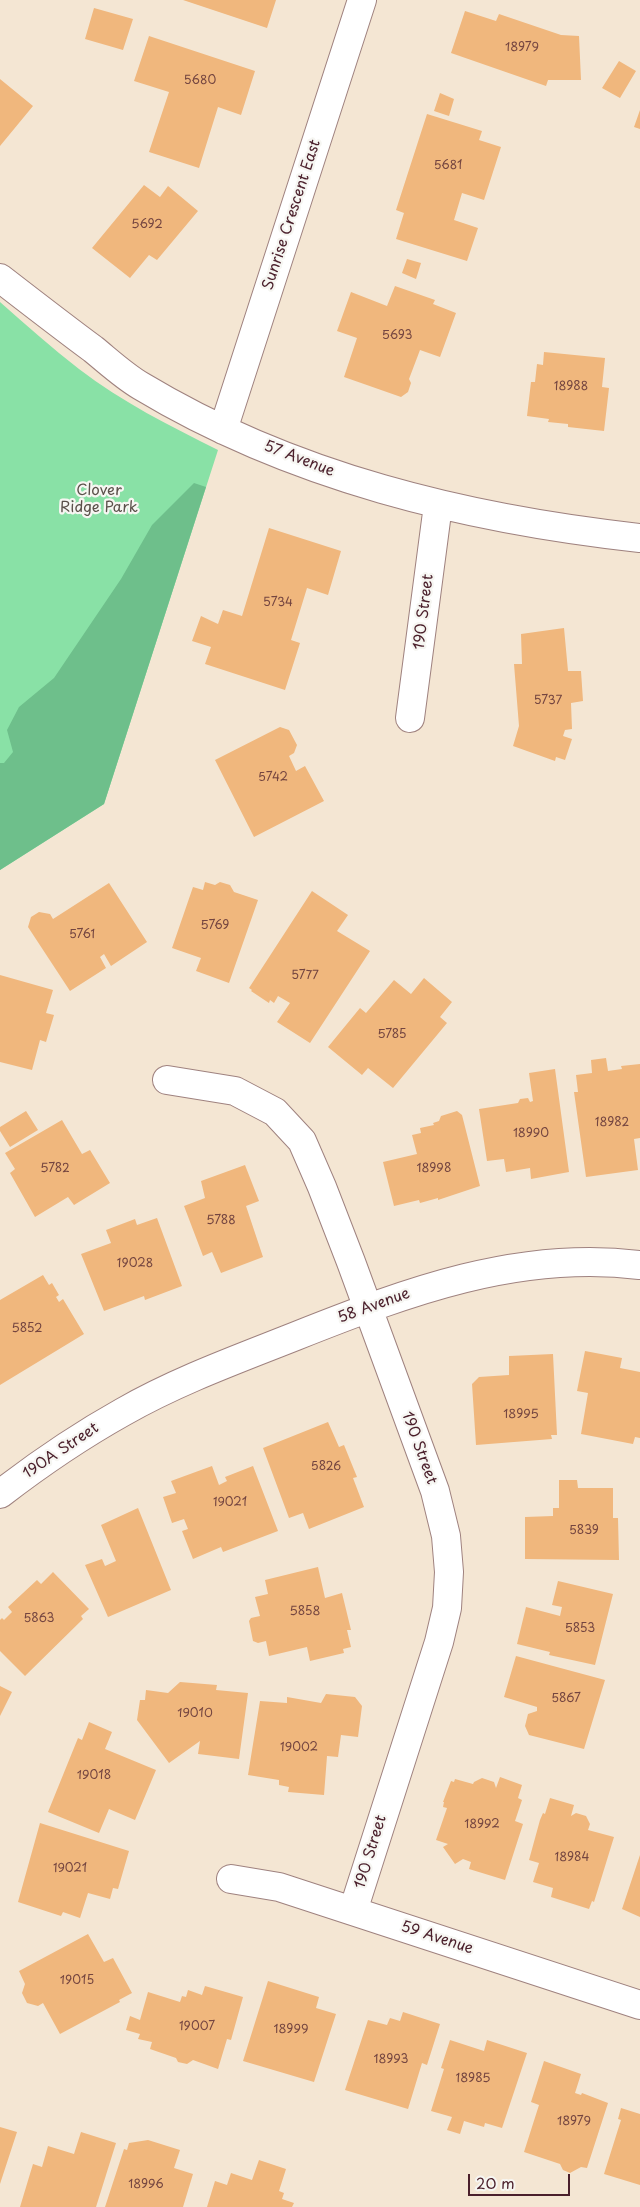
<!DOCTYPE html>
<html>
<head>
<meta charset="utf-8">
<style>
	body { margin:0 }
	#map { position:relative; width:640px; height:2207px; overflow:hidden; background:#f4e6d3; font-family:"Playpen Sans",sans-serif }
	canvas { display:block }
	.scale { position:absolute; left:468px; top:2174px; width:102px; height:22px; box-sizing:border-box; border:2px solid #4a1f2b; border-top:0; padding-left:6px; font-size:15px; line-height:18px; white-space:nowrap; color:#4a1f2b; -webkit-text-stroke:4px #f6f6f2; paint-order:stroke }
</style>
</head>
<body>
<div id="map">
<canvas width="640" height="2207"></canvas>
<div class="scale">20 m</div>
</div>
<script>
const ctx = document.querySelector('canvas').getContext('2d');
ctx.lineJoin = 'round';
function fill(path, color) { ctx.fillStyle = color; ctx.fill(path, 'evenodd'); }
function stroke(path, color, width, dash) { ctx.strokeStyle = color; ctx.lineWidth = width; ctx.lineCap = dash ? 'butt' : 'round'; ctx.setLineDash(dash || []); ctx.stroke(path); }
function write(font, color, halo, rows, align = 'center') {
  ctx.font = font + ' "Playpen Sans",sans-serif'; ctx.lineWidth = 4.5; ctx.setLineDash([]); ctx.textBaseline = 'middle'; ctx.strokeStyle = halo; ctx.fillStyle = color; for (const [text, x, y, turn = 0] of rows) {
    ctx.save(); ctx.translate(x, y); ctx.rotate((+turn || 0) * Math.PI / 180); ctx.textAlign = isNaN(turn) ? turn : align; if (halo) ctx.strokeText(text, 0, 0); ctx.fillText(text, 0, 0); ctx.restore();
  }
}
fill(new Path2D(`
	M0,302c26,23 52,46 79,67 43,33 91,57 139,81l-114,354 -104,66z`), '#89e1a6');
fill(new Path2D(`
	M194,483l12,4 -102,317 -104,66v-107h4l9,-11 -6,-22 12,-23 35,-29 67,-99 31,-54z`), '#6ebf8b');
fill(new Path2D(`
	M183,0h93l-9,28z
	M94,8l39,11 -10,31 -38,-11z
	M465,11l31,10 3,-7 62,21 18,1 2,44h-33l-2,6 -95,-33z
	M149,36l106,35 -14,44 -23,-8 -19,61 -50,-16 20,-60 -35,-11z
	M619,61l17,10 -16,27 -18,-10z
	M0,79l33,27 -33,40z
	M440,93l14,6 -5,17 -15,-5z
	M640,110v19l-6,-2z
	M427,114l55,17 -3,9 22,7 -17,53 -22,-7 -8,27 24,8 -11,33 -71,-22 8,-26 -8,-3z
	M144,185l16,12 8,-11 30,25 -41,49 -8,-5 -19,23 -38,-30z
	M407,259l14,4 -5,16 -14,-6z
	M395,286l40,14 -2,4 23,9 -16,44 -20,-7 -11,29 2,4 -3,9 -7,5 -57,-20 13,-39 -20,-7 14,-39 36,14z
	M544,352l61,6 -3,29 7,1 -5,43 -36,-4v-3l-20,-2 1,-3 -22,-3 4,-34h4l2,-18 6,1z
	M269,528l72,23 -13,44 -21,-7 -16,52 9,3 -15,47 -80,-26 6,-17 -19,-6 9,-25 17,8 5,-14 19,6z
	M564,628l4,43h13l2,30 -12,2 1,26 -7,1 -2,6 9,3 -7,21 -9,-3 -1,4 -42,-15 6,-20 -5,-62h8l-1,-30z
	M280,727l9,3 8,15 -3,8 -5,3 7,15 9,-5 19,35 -70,36 -39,-77z
	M205,882l10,3 5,-3 10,3 4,7 24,8 -29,83 -33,-12 5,-13 -29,-10 21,-61 10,3z
	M109,883l38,59 -36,24 -7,-12 -4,3 6,11 -36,23 -42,-64 3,-10 8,-5 11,2 3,5z
	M312,891l36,24 -11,16 33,20 -60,92 -33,-21 13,-19 -12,-7 -4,7 -4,-3 -1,3 -18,-12 1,-1 -3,-2z
	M0,975l53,15 -7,23 8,2 -8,27 -6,-2 -8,30 -32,-8z
	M424,978l28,24 -12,15 7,6 -54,65 -25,-20 -6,7 -34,-28 32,-39 6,5 28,-33 17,14z
	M606,1058l2,13 14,-2 -1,-3 19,-2v74l-6,1 4,31 -52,7 -12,-85h4l-2,-17 16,-2 -1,-13z
	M555,1069l14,103 -38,7 -1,-11 -24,4 -2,-13 -17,2 -8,-52 39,-6 2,-4 8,-1 2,4 3,-1 -4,-28z
	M26,1111l12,19 -28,17 -10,-16v-4z
	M457,1111l5,4 18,71 -42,14v-2l-18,5 -1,-3 -25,6 -11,-44 34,-8 -5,-19 9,-2 -1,-5 14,-3 -1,-2 6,-2 2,-5z
	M62,1120l20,34 8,-4 20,33 -36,22 -6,-8 -33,20 -25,-44 5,-4 -10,-16z
	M245,1165l14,36 -13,5 17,51 -42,16 -9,-21 -9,4 -19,-50 21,-8 -4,-17z
	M157,1218l25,68 -37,14 -1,-4 -40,15 -23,-57 30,-11 -5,-13 29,-11 2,6z
	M43,1275l6,10 3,-2 7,12 -3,2 3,5 4,-3 21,35 -84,51v-85z
	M585,1351l37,7 -2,10 20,4v66l-5,-1 -2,7 -52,-10 7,-41 -11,-2z
	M553,1354l4,81h-6l1,4 -76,6 -4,-61 7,-7 30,-2v-19z
	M328,1422l11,25 5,-2 13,32 -4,1 11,29 -55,22 -6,-16 -14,5 -26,-70z
	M212,1466l7,19 8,-4 -2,-4 28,-11 25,65 -55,21 -2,-5 -28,12 -11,-28 6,-2 -4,-10 -12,4 -9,-26 13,-4 -5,-12z
	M559,1480h18l1,8h35v30h5l1,42 -94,-1v-42l28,-1v-8h6z
	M138,1508l33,82 -63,27 -23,-52 17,-6 3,7 11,-5 -15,-36z
	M318,1567l7,31 17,-5 9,37h-4l4,17 -8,2 1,4 -34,8 -3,-14 -38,9 -3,-15 -8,2 -5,-2 -4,-20 2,-3 9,-2 -5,-19 13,-3 -3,-14z
	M53,1572l36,37 -8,7 2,3 -58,57 -25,-25v-31l2,-2 2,2 8,-8 -4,-5 29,-27 4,4z
	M558,1581l55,13 -18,71 -46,-10 1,-3 -33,-8 9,-37 34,9 2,-9 -10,-2z
	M516,1656l89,24 -21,69 -55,-14 -4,-9 3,-12 9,-3v-4l-33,-10z
	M180,1682l37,3 -1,5 32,3 -9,66 -41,-5 2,-13 -31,22 -32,-43 3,-20h5l1,-10 22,3z
	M0,1686l12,6 -12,24z
	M326,1694l29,3 7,9 -4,31 -17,-2 -3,22 -11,-1 -3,39 -36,-3 1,-5 -10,-2v-5l-31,-5 12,-74 27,2v-6l34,6z
	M89,1722l23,10 -7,17 51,21 -21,50 -26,-11 -10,24 -51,-21 30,-74 4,2z
	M500,1777l22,8 -4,13 4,2 -7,21 8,3 -18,56 -36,-11 2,-7 -8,-3 -8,5 -12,-17 5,-3 -12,-4 11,-32 -4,-1 1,-5h-1l8,-21 3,1 1,-3 18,5 1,-2 8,-4 12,4 2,6z
	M550,1798l24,7 -3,11 5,-3 10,3 4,8 -2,6 26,7 -20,65 -2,-1 -3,8 -38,-12 2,-9 -20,-6 6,-19 -10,-3 11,-40 3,-7 2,1z
	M40,1823l89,28 -11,38 -5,-1 -3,11 -22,-6 -8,25 -17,-6 -2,4 -43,-14z
	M640,1855v62l-18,-8z
	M88,1934l16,28 9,-4 19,35 -13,7 1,2 -60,32 -17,-31 -5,3 -11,-3 -5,-10 3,-9 -6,-13z
	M268,1981l51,16 -3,11 20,6 -22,68 -71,-21z
	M205,1986l38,11 -12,43 -4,-1 -9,30 -25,-9 -6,4 -9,-2 -2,-4 -26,-9 2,-7 -14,-3 2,-5 -14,-4 4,-14 10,4 8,-28 32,10 2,-6 4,1 2,-7 14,5z
	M403,2012l37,12 -13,41 -5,-2 -14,46 -63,-19 23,-70 19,5 3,-7 10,3z
	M450,2040l34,11 3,-11 40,13 -25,75 -17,-5 -1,4 -20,-6 -4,13 -13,-4 5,-13 -21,-6 13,-42 -3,-1z
	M544,2061l37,13 -6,19 6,2 1,-2 26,10 -21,65 -6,-1 -11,6 -7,-3 -3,-6 -36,-12 15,-47 -8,-3z
	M621,2108l19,6v71l-36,-11 17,-54 -3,-1z
	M0,2127l17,5 -17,52z
	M81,2132l35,11 -20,64h-76l13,-43 9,3 6,-21 26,8z
	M148,2140l32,10 -6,18 19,6 -10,33h-78l19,-58 3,1 2,-7z
	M259,2160l27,9 -7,22 5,2 -2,6 12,4 -2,4h-85l8,-26 12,4 4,-12 21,7z`), '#f0b77d');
const street = new Path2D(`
	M0,278c31,24 62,48 93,71 16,13 31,27 48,37 151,91 326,133 499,152
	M223,430l139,-430
	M410,718l28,-213
	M167,1080l68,11 40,21 27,29 20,46 29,75 84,229 11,45 3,36 -2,36 -8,34 -86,269
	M0,1494c39,-30 80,-58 123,-82 54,-31 115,-53 173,-76 111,-44 222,-86 344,-71
	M231,1879l48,8 361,118`);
stroke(street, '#9f827f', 30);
stroke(street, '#fff', 28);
write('12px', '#744540', null, [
	["18979",522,48],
	["5680",200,81],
	["5681",448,166],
	["5692",147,225],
	["5693",397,336],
	["18988",571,387],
	["5734",278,603],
	["5737",548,701],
	["5742",273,778],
	["5769",215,926],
	["5761",82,935],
	["5777",305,976],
	["5785",392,1035],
	["18982",612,1123],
	["18990",531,1134],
	["5782",55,1169],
	["18998",434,1169],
	["5788",221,1221],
	["19028",135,1264],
	["5852",27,1329],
	["18995",521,1415],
	["5826",326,1467],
	["19021",230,1503],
	["5839",584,1531],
	["5858",305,1612],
	["5863",39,1619],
	["5853",580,1629],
	["5867",566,1699],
	["19010",195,1714],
	["19002",299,1748],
	["19018",94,1776],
	["18992",482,1825],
	["18984",572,1858],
	["19021",70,1869],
	["19015",77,1981],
	["19007",197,2027],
	["18999",291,2030],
	["18993",391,2060],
	["18985",473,2079],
	["18979",574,2122],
	["18996",146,2185]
]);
write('15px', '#4a1f2b', '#f6f6f2', [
	["Sunrise Crescent East",292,215,-72],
	["57 Avenue",299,459,21],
	["190 Street",424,612,-83],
	["58 Avenue",374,1306,-20],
	["190 Street",419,1448,70],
	["190A Street",61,1451,-34],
	["190 Street",371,1852,-73],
	["59 Avenue",437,1938,18]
]);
write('15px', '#5a504a', '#f6f6f2', [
	["Clover",99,491],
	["Ridge Park",99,508]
]);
</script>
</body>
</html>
